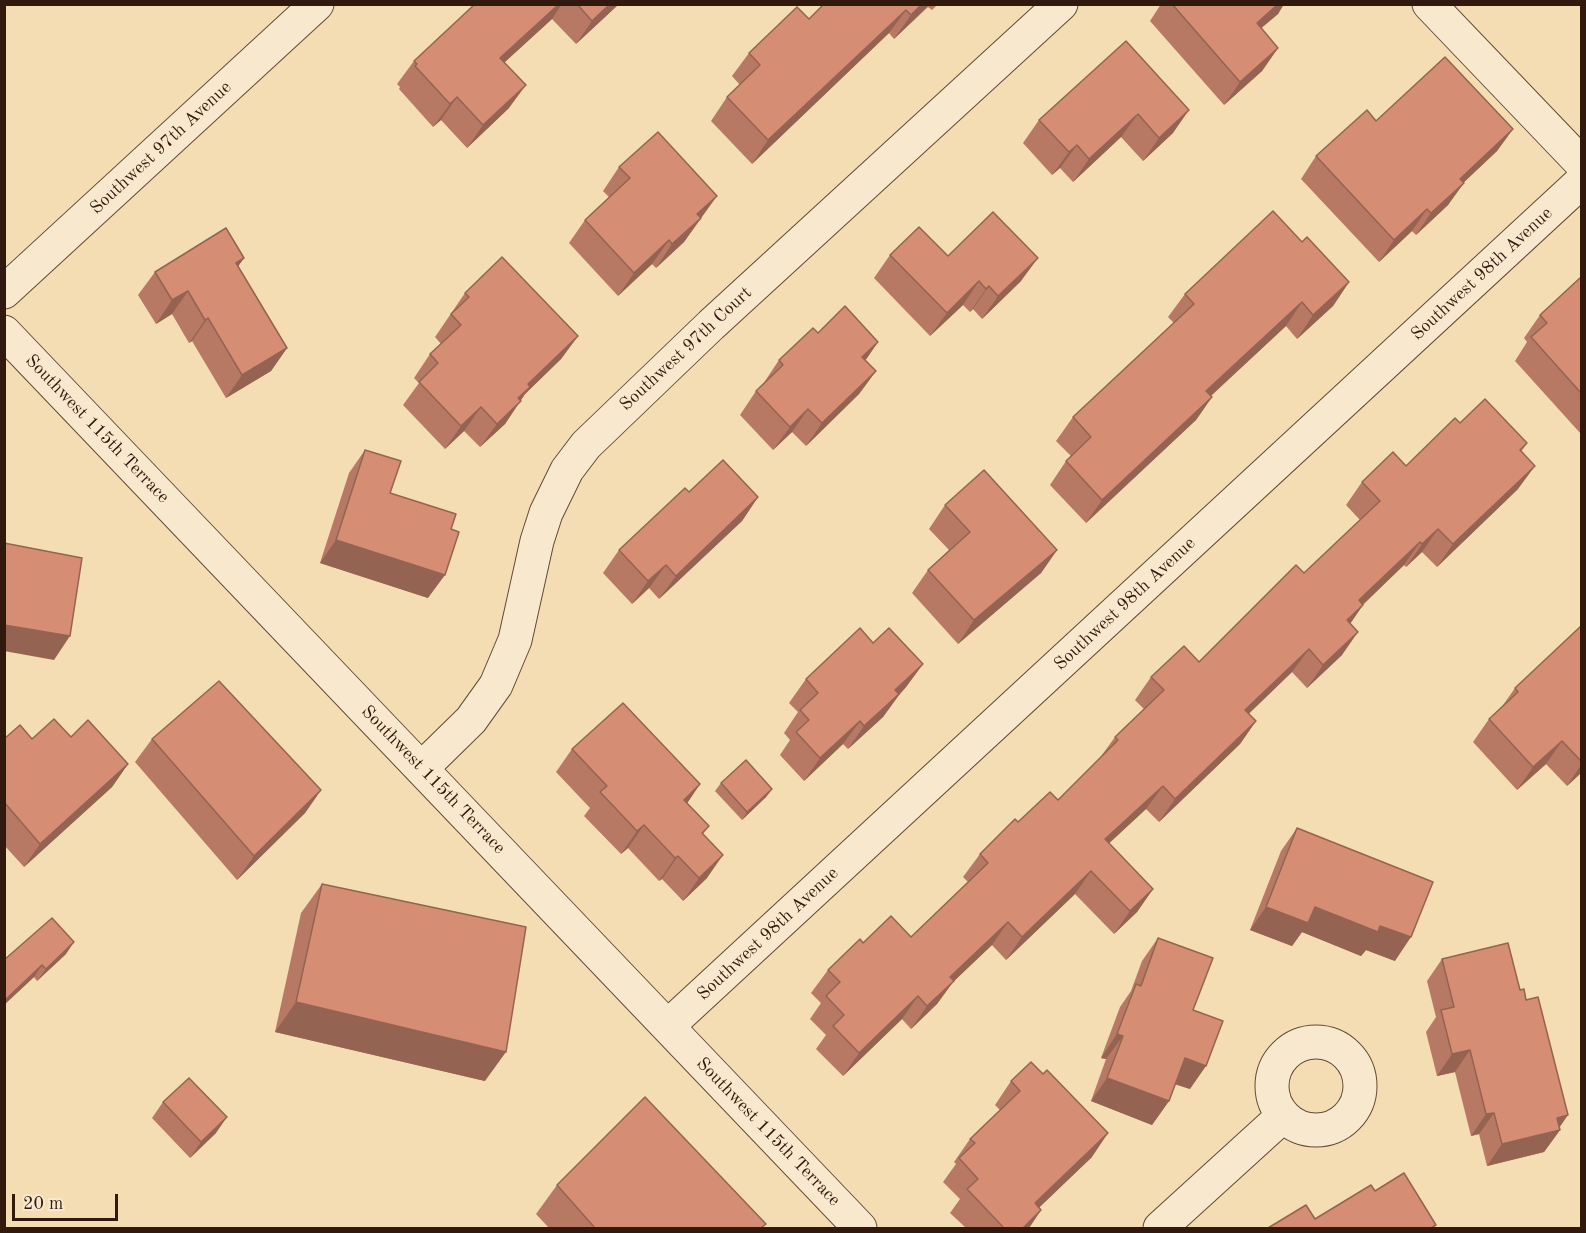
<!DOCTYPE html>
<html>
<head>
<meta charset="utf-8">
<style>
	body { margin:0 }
	#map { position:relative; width:1586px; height:1233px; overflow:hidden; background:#f4ddb3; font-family:"Old Standard TT",serif }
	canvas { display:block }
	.frame { position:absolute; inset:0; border:6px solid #32190d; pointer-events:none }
	.scale { position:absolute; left:12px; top:1194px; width:106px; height:27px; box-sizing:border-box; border:3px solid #32190d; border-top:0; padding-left:8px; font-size:18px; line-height:21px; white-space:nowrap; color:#32190d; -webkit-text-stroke:4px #f8e9ce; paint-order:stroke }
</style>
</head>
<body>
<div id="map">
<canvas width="1586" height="1233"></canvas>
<div class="frame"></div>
<div class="scale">20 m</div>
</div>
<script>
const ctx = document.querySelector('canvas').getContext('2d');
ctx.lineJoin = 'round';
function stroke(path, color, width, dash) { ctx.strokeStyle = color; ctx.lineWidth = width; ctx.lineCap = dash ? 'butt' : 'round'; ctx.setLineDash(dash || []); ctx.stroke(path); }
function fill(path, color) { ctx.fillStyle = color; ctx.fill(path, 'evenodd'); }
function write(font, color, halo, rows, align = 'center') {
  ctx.font = font + ' "Old Standard TT",serif'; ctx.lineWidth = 4.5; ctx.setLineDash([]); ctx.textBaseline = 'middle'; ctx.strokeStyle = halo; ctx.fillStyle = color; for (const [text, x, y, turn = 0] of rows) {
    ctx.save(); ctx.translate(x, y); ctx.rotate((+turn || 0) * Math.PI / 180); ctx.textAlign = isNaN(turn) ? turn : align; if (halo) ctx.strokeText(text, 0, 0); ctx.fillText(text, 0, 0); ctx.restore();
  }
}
const minor = new Path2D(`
	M1429,4l153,160
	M4,332l856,896
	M422,768l49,-48 25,-35 19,-45 22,-99 9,-28 21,-43 19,-25 125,-120 350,-321
	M668,1026l914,-845
	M1272 1086a44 44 0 1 1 88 0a44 44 0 1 1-88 0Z
	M1160,1228l123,-112`);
const tertiary = new Path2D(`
	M4,292l313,-288`);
stroke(minor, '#624a36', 35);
stroke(tertiary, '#624a36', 35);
stroke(minor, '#f8e9ce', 33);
stroke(tertiary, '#f8e9ce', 33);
fill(new Path2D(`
	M475,4h144l-43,40 -24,-25 -47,43 4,46 -42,40 -26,-28 -8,7 -34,-38 1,-2 -3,-3 17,-23z
	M824,4h114l-6,6 -4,-3 -34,32 -5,-6 -137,131 -41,-43 16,-24 13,-12 -8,-9 17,-23 60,-34z
	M1161,4h123l-6,10 -17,14 17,20 -16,23 -38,34 -74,-84z
	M1126,41l47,92 -30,28 -22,-24 -48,45 -13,-14 -8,7 -29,-32 16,-23z
	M1376,121l137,8 -16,22 -34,32 -15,22 -32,30 -4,-4 -33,31 -78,-83 15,-23z
	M619,167l82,52 -3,3 -14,20 -28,26 -4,-4 -34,32 -49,-53 16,-23 24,-23 -6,-6z
	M1302,242l47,40 -16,24 -36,33 -11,-13 -75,70 1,1 -16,23 -110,103 -36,-38 16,-24 5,-5 -15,-15 17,-24 101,-94 -6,-6 17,-23z
	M890,255l58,1 73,25 -39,38 -9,-10 -3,3 -7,-7 -33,31 -56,-58z
	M244,258l-6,8 49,82 -16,23 -45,27 -34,-57 -3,2 -17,-29 -16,10 -18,-29 17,-23z
	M1581,277v157l-66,-73 12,-19 -3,-4 16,-23z
	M465,293l113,43 -17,23 -36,35 -20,30 -25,23 -16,-16 -19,18 -42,-44 16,-22 -5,-5 16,-24 11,-10 -6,-7z
	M818,333l60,9 -13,19 11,10 -17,23 -53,52 -14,-14 -19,18 -33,-35 16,-24 7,-7 16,-24z
	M1460,423l67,20 -6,9 -3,37 -81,78 -15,-15 -16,15 -2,-2 -41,40 -13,19 -8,31 -35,33 -15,-16 -44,42 8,7 -16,23 -81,78 -13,-13 -37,34 44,46 -16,23 -23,22 -39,-40 -69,66 -14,-15 -39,37 -16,22 -26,25 -9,-10 -59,57 -27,-27 10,-14 -16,-16 11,-16 -10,-10 17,-23 35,-27 48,-6 57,-55 -5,-5 17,-23 38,-32 40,-22 41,-41 16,-22 29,-28 -9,-9 16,-23 48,-15 105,-89 56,-53 -14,-15 16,-23 44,-16z
	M365,450l25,43 38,105 -108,-35 29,-90z
	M689,492l69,5 -16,24 -83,78 -10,-11 -17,16 -29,-31 16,-23z
	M945,505l112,45 -16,23 -83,71 -46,-51 16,-23 21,-20 -20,-21z
	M1581,626v147l-14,13 -21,-22 -29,26 -44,-48 16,-23 12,-11 14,-20z
	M873,643l50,21 -17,23 -7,8 -16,22 -35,32 -5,-5 -39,37 -24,-26 10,-15 -6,-7 14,-21 -9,-9 17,-24z
	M71,737l57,27 -16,23 -88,80 -20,-22v-106h28z
	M152,739l169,51 -16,23 -68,67 -102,-118z
	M572,749l128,35 -13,19 22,23 -6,8 4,44 -24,23 -21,-22 -3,2 -31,-33 -7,6 -37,-38 6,-8 -34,-36z
	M721,783l51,6 -6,8 -24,23 -27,-29z
	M1297,828l98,133 -29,-11 -5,6 -59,-24 -10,14 -42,-16 31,-79z
	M322,884l163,197 -210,-49 26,-119z
	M1158,938l35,72 -3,79 -15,-5 -6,17 -17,24 -61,-24 15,-42 -5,-1 19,-51 11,-16 11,-30z
	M66,954l-29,27 -3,-4 -30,28v-45z
	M1442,959l78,31 40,140 -16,22 -57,14 -8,-32 -8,2 -16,-64 -18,4 -11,-44 10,-15 -9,-36z
	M1011,1081l81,76 -53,50 2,3 -12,18h-63l-16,-15 10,-14 -17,-17 13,-18 -2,-2 16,-23 30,-29 -5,-5z
	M163,1102l53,31 -26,25 -38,-40z
	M557,1185l206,43h-214l-13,-14z`), '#b77964');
fill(new Path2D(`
	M559,4h3l-10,15 -68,62 16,-23z
	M610,4h9l-43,40 16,-23z
	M922,4h8l-36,35 17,-24z
	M1278,4h6l-6,10 -38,32 17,-23z
	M906,10l-17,23 -137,131 16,-24z
	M1278,48l-16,23 -38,34 16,-23z
	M526,85l-17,23 -42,40 16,-23z
	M457,97l-16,23 -8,7 17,-23z
	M1189,110l-16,23 -30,28 16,-23z
	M1138,114l-17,23 -48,45 16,-23z
	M1513,129l-16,22 -53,50 16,-22z
	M1077,145l-17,23 -8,7 17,-23z
	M1464,183l-16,22 -32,30 15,-22z
	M717,196l-33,46 -28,26 16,-24 25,-30z
	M1427,209l-15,22 -33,31 15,-22z
	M669,240l-17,24 -34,32 16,-23z
	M244,258l-16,23 8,-18z
	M1038,258l-17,23 -39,38 16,-23z
	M979,281l-16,24 -33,31 17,-23z
	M1349,282l-16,24 -36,33 16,-24z
	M989,286l-16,23 -3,3 16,-23z
	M188,291l-16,23 -16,10 16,-24z
	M1302,302l-16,24 -96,89 16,-24z
	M208,318l-16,23 -3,2 16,-23z
	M578,336l-17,23 -36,35 -20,30 -25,23 17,-23 31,-40z
	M878,342l-16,23v-8z
	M287,348l-16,23 -45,27 16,-23z
	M876,371l-17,23 -53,52 16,-23z
	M1212,397l-16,23 -110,103 16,-23z
	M481,407l-17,24 -19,18 16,-23z
	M808,409l-16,23 -19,18 17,-23z
	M1535,466l-17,23 -81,78 16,-23z
	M758,497l-16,24 -83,78 17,-23z
	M1438,529l-16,23 -16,15 16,-23z
	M336,540l109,35 -17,23 -108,-35z
	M1420,542l-16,23 -61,58 16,-23z
	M1057,550l-16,23 -83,71 16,-24z
	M666,565l-17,23 -17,16 16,-23z
	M1363,605l-16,23v-8z
	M4,625l66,11 -16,24 -50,-9z
	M1358,632l-16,23 -35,33 16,-23z
	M1309,649l-17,23 -63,61 16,-23z
	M923,664l-17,23 -7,8 -16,22 -35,32 16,-23 31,-36z
	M860,721l-17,23 -39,37 16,-23z
	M1256,721l-16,23 -81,78 16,-23z
	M1562,741l-16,23 -29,26 16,-23z
	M128,764l-16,23 -88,80 16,-23z
	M1581,765v8l-14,13z
	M700,784l-16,24v-8z
	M1163,786l-17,23 -57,53 16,-23z
	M772,789l-6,8 -24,23 5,-8z
	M321,790l-16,23 -68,67 17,-24z
	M644,825l-16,23 -7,6 16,-23z
	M723,855l-16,23 -24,23 16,-23z
	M678,856l-16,23 -3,2 16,-23z
	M1091,871l-16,23 -69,66 16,-23z
	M1153,889l-16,23 -23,22 16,-23z
	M1266,907h49l65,19 31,11 -16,24 -29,-11 -5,6 -59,-24 -10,14 -42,-16z
	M1008,922l-16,23 -39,37 -16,22 -26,25 16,-23 23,-29z
	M74,942l-8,12 -29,27 9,-12z
	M42,965l-8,12 -30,28v-4z
	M918,996l-16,23 -59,57 16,-23z
	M296,1002l210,50 -21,29 -210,-49z
	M1117,1034l6,2 -17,23 -5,-1z
	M1470,1050l-15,22 -18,4 15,-22z
	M1185,1058l21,8 -16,23 -22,-7z
	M1107,1078l62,23 -17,24 -61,-24z
	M1494,1113l-15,21 -8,2 15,-22z
	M1568,1115l-11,16 3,-1 -16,22 -57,14 15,-22 55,-26z
	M227,1117l-11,16 -26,25 11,-16z
	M1108,1133l-16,24 -73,70 16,-24z
	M1041,1210l-12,18h-6z`), '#956351');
const building = new Path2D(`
	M475,4h84l-59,54 26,27 -43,40 -26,-28 -7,7 -35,-38 2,-2 -3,-3z
	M577,4h33l-18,17z
	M824,4h98l-11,11 -5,-5 -138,130 -41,-43 33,-32 -11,-12 48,-46 12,12z
	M1172,4h106l-21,19 21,25 -38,34z
	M1126,41l63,69 -30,28 -21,-24 -49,45 -12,-14 -8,7 -30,-32z
	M1445,57l68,72 -53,50 4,4 -33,30 -4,-4 -33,31 -78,-84 51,-46 9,11z
	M658,132l59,64 -20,18 4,4 -29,26 -3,-4 -35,33 -49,-53 45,-42 -11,-11z
	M1273,211l29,31 5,-5 42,45 -36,33 -11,-13 -96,89 6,6 -110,103 -36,-39 25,-24 -18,-20 121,-113 -9,-10z
	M993,212l45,46 -40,38 -9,-10 -3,3 -7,-8 -32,32 -57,-58 29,-28 29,29z
	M226,228l18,30 -8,5 51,85 -45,27 -34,-57 -3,2 -17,-29 -16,9 -17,-28z
	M502,257l76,79 -50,48 2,3 -12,11 3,3 -24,23 -16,-17 -20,19 -42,-44 19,-19 -8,-9 31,-29 -10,-11 18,-17 -4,-4z
	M1581,277v116l-50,-56 16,-14 -7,-8z
	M845,306l33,36 -16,15 14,14 -54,52 -14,-14 -18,18 -34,-36 27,-26 -4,-5 34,-32 5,5z
	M1485,399l42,44 -7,7 15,16 -82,78 -15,-15 -16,15 -2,-2 -61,58 4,5 -16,15 11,12 -35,33 -14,-16 -64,61 11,11 -81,78 -12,-13 -58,53 48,50 -23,22 -39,-40 -69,66 -14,-15 -58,55 4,4 -27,25 -9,-10 -59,57 -26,-27 11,-11 -18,-19 14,-14 -12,-12 32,-31 3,4 28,-27 20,21 77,-74 -8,-9 35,-35 3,3 32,-30 8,8 60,-60 -3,-3 49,-47 -13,-13 33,-31 15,16 97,-97 8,8 76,-72 -18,-19 31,-30 13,14 49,-48 5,5z
	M365,450l36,11 -11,32 66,21 -5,15 8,3 -14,43 -109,-35z
	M723,460l35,37 -82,79 -10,-11 -18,16 -29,-31 66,-62 4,4z
	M984,470l73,80 -83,70 -46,-50 42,-38 -25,-27z
	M4,543l78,15 -12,78 -66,-11z
	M1581,626v135l-19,-20 -29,26 -44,-48 29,-27 -3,-4z
	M860,628l13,15 16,-15 34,36 -28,26 4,4 -35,32 -4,-5 -40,37 -24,-26 13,-12 -9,-10 18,-17 -12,-14z
	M219,681l102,109 -67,66 -102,-117z
	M623,703l77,81 -16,16 25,26 -7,7 21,22 -24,23 -21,-22 -3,2 -31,-33 -7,6 -37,-39 7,-6 -35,-37z
	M54,719l17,18 17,-17 40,44 -88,80 -36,-42v-63l16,-14 12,14z
	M746,760l26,29 -25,23 -26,-29z
	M1297,828l136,54 -22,55 -31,-11 -2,6 -63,-25 -7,16 -42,-16z
	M322,884l204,43 -20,125 -210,-50z
	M52,918l22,24 -28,27 -4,-4 -38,36v-41z
	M1158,938l55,20 -20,52 30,11 -17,45 -21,-8 -16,43 -62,-23 16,-42 -6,-2 19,-50 5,2z
	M1508,943l12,47 4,-1 2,11 12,-3 30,118 -11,3 3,12 -58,14 -8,-31 -8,1 -16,-64 -18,4 -11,-44 13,-3 -12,-48z
	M1031,1062l12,12 4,-4 61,63 -73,70 6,7 -18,18h-19l-37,-39 11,-10 -19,-21 16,-15 -5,-4 50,-48 -9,-10z
	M189,1078l38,39 -26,25 -38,-40z
	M645,1097l121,127 -5,4h-166l-38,-43z
	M1404,1173l32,52 -5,3h-163l38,-23 9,14 56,-34 4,6z`);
fill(building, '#d58d74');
stroke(building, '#956351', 1.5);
write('18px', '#32190d', '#f8e9ce', [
	["Southwest 97th Avenue",161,148,-43],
	["Southwest 98th Avenue",1482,274,-43],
	["Southwest 97th Court",686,349,-43],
	["Southwest 115th Terrace",97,429,46],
	["Southwest 98th Avenue",1125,604,-43],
	["Southwest 115th Terrace",433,780,46],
	["Southwest 98th Avenue",768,934,-43],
	["Southwest 115th Terrace",768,1132,46]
]);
</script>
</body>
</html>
